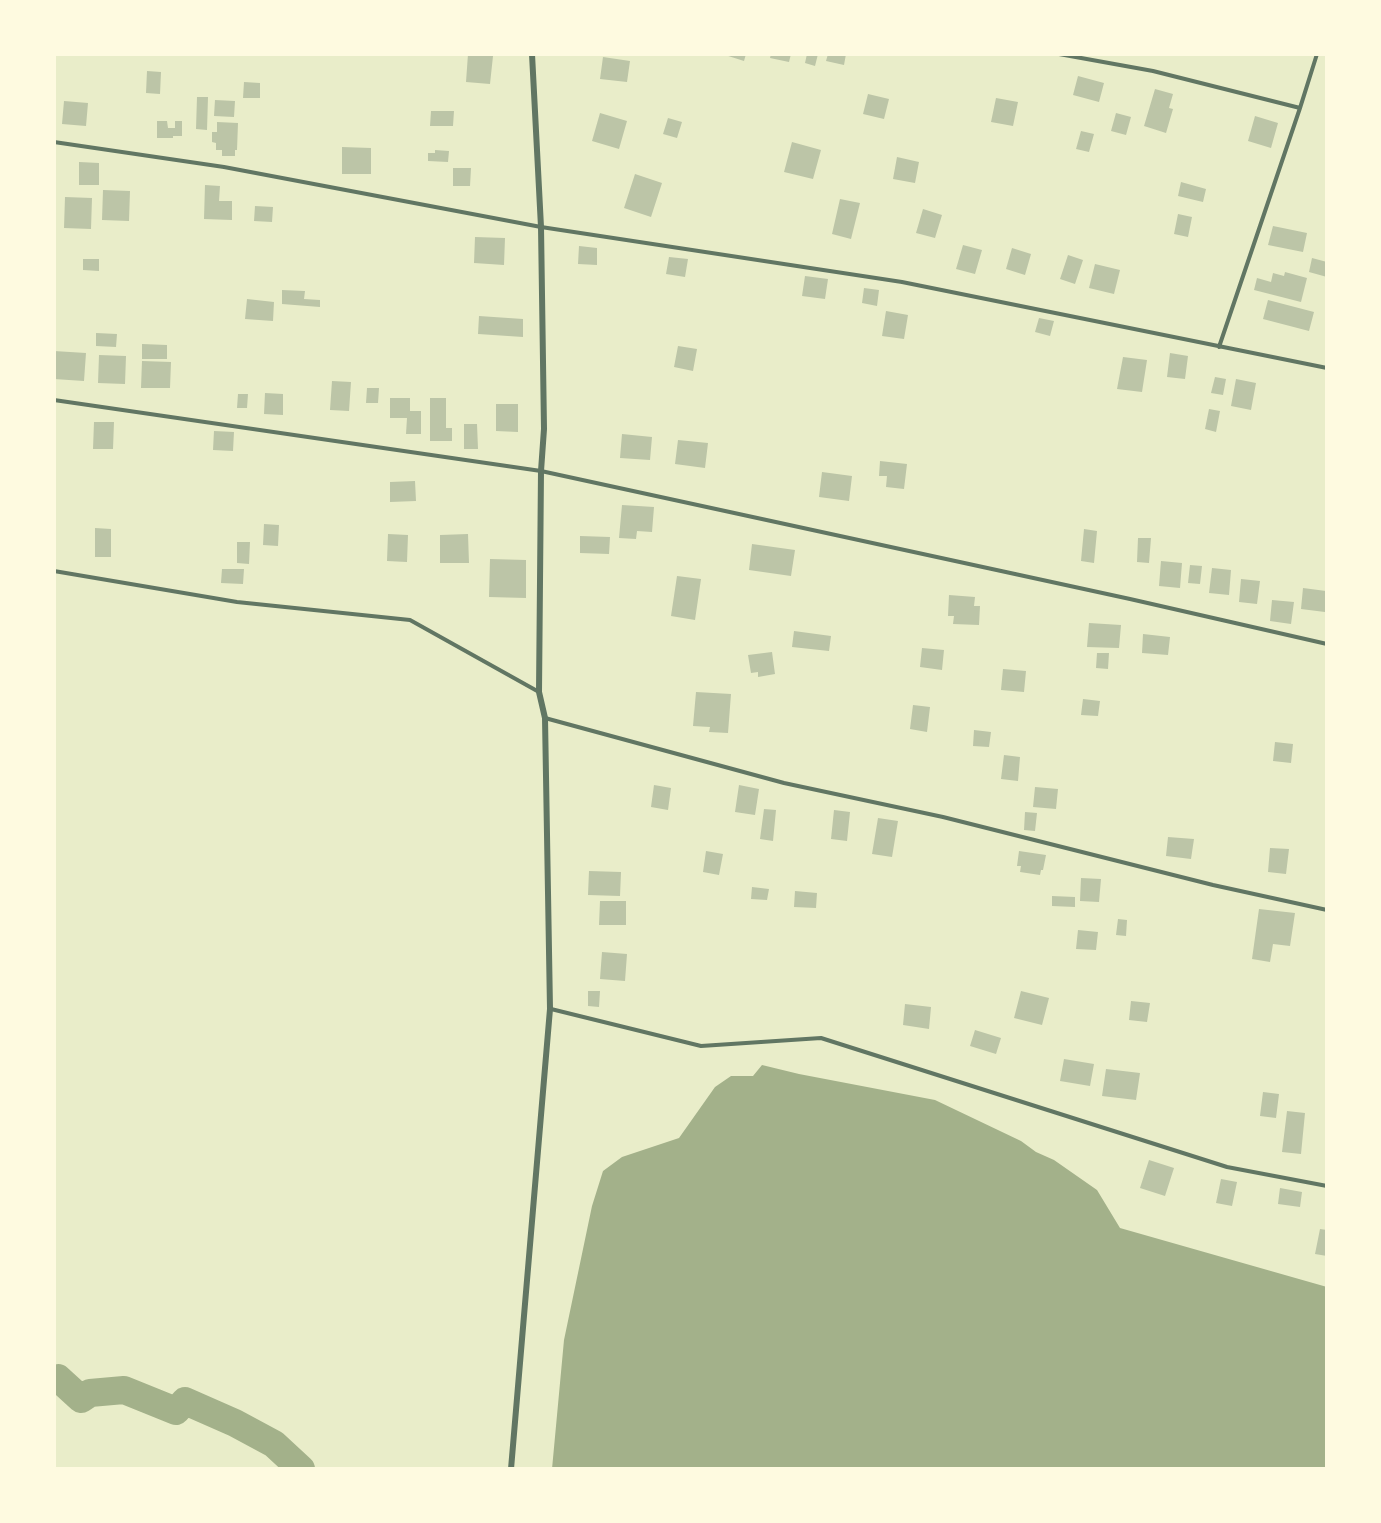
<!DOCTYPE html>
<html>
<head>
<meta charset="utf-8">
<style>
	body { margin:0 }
	#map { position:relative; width:1381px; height:1523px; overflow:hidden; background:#e9edc9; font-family:Montserrat,sans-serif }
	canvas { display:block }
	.frame { position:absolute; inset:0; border:56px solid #fefae0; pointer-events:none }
</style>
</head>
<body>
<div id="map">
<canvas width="1381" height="1523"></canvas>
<div class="frame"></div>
</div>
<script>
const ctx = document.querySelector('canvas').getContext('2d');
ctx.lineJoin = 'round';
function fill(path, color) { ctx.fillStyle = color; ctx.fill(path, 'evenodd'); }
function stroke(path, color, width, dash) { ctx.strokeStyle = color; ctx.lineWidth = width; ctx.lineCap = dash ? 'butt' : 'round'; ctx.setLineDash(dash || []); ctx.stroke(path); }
fill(new Path2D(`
	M762,1065l37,9 136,26 86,41 15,11 18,8 43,30 23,38 207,59v182h-775l12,-129 28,-134 11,-35 19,-14 57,-19 36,-51 16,-11h22z`), '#a3b18a');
stroke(new Path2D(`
	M54,1379l4,-1 23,21 9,-6 34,-3 52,21 9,-10 50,22 39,21 27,25`), '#a3b18a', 28);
fill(new Path2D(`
	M468,54l25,2 -3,28 -24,-2z
	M722,54h24l-2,7z
	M771,54h20l-2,8 -19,-4z
	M807,54h11l-3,12 -10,-3z
	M828,54h18l-2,11 -18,-4z
	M603,57l27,4 -3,21 -27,-3z
	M147,71l14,1 -1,22 -14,-1z
	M1078,76l26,7 -5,19 -26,-7z
	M244,82l16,1v15h-17z
	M1155,89l18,5 -4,14 4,1 -7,24 -22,-7z
	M868,94l21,5 -5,20 -21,-5z
	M197,97h11l-1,33 -11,-1z
	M996,98l22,4 -5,24 -22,-4z
	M215,100l20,1 -1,16 -20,-1z
	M64,101l24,2 -2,23 -24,-2z
	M431,111h23l-1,15h-23z
	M600,113l27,8 -8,28 -27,-8z
	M1116,113l15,4 -5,18 -15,-4z
	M1255,116l23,7 -7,25 -23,-7z
	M668,118l14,4 -5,16 -14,-4z
	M157,121h10l1,7h7v-7h7v15h-9v2h-16z
	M217,122l21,1 -1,27h-2v6h-13v-6h-6v-7l-4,-1v-10h5z
	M1081,131l13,3 -5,18 -13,-3z
	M792,142l29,8 -8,29 -29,-7z
	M342,147l29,1v26h-29z
	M435,150l14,1 -1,11 -20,-1v-8h7z
	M897,157l22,5 -4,21 -22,-4z
	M79,162l20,1v22h-20z
	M453,168h18l-1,18h-17z
	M635,174l27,9 -11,34 -27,-9z
	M1181,182l25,7 -3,13 -25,-6z
	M205,185l15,1 -1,15h13v19l-28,-1z
	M103,190l27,1 -1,30 -27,-1z
	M65,197l27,1 -1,31 -27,-1z
	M840,199l20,4 -9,36 -19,-5z
	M255,206l18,1 -1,15 -18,-1z
	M923,209l19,6 -7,23 -19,-5z
	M1178,214l14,3 -4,20 -14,-3z
	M1273,226l34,7 -4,19 -35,-7z
	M475,237l30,1 -1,27 -30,-2z
	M963,245l19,5 -7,24 -19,-5z
	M579,246l18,2v17l-19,-1z
	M1012,248l19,6 -6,21 -19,-6z
	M1068,255l15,5 -8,24 -15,-5z
	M669,257l19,2 -3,18 -19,-3z
	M1312,258l15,4v15l-18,-5z
	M83,259h16v12l-16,-1z
	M1095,264l25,6 -6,24 -25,-6z
	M1285,272l22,6 -6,24 -47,-12 3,-12 14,4 2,-9 11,3z
	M805,276l23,3 -3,20 -23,-3z
	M864,288l15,2 -2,16 -15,-3z
	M282,290l23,1 -1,8 16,1v7l-38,-3z
	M247,299l27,3 -1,19 -28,-2z
	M1268,300l46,12 -5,19 -46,-12z
	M886,311l22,4 -4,24 -22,-3z
	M479,316l44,3v18l-45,-3z
	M1039,318l15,3 -4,15 -15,-4z
	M96,333l21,1 -1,13 -20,-1z
	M142,344l25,1v14h-25z
	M678,346l19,3 -4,22 -19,-4z
	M54,351l32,2 -2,28 -30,-2z
	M1170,353l18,3 -3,23 -18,-2z
	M99,355l27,1 -1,28 -27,-1z
	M1123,357l24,3 -5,32 -25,-3z
	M142,361l29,1 -1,26h-29z
	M1215,377l11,2 -3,16 -12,-2z
	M1236,379l20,4 -5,27 -20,-4z
	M332,381l19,1 -2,29 -19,-1z
	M367,388h12l-1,15h-12z
	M265,393l18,1v21l-19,-1z
	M238,394h10l-1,14h-10z
	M390,398h20v13h11v23h-15l1,-16h-17z
	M430,398h16v30h6v13h-22z
	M496,404h22v28l-22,-1z
	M1209,409l11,2 -4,21 -11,-3z
	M94,422h20l-1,27h-20z
	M464,424h13l1,25h-14z
	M214,431l20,1 -1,19 -20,-1z
	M622,434l30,3 -2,23 -30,-2z
	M678,440l30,3 -3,25 -30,-4z
	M880,461l27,3 -3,25 -18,-2 1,-11h-8z
	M822,472l30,4 -3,25 -30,-4z
	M415,481l1,20 -26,1v-20z
	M622,505l32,2 -2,25 -15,-1 -1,8 -17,-1z
	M264,524l15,1 -1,21 -15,-1z
	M95,528l16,1v28h-16z
	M1084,529l13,2 -3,32 -13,-2z
	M388,534l20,1 -1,27 -20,-1z
	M468,534l1,29h-29v-28z
	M580,536l30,1 -1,17 -29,-1z
	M1138,538h13l-2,25 -12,-1z
	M237,542h13l-1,22 -12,-1z
	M752,544l43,6 -4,26 -42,-6z
	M490,559l36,1v38l-37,-1z
	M1161,561l21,2 -2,25 -21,-2z
	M1190,565l12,1 -2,18 -12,-1z
	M1212,568l19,2 -2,25 -20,-2z
	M222,569h22l-1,15 -22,-1z
	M677,576l24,3 -6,41 -24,-4z
	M1241,579l19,2 -3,23 -18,-2z
	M1303,588l23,3 -1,21 -24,-3z
	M949,595l26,2 -1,9h6l-1,19 -26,-1 1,-8h-6z
	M1272,600l22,2 -3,22 -21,-3z
	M1089,623l32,2 -2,23 -32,-1z
	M794,631l37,5 -2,15 -37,-4z
	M1143,634l27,3 -2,18 -26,-2z
	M922,648l22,2 -2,20 -22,-3z
	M772,652l3,22 -17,3v-5l-7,1 -3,-18z
	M1097,653h12l-1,16 -12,-1z
	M1003,669l23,2 -2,21 -23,-2z
	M696,692l35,2 -3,39 -19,-1 1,-5 -17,-1z
	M1083,699l17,2 -2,15 -17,-1z
	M913,705l17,2 -3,25 -17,-3z
	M974,730l17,2 -2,15 -16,-1z
	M1275,742l18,2 -2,19 -18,-2z
	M1004,755l16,2 -2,24 -17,-2z
	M654,785l17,3 -3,22 -17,-3z
	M739,785l20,4 -4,26 -20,-3z
	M1035,787l23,2 -2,20 -23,-2z
	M764,809l12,1 -3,31 -13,-2z
	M834,810l16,2 -3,29 -16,-2z
	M1025,812l12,1 -2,18 -11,-1z
	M878,818l20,3 -6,36 -20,-3z
	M1168,837l26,2 -3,20 -25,-3z
	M1270,848l19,1 -3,25 -18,-2z
	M706,851l17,3 -4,21 -16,-3z
	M1019,851l27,4 -3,15h-2l-1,5 -20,-3 1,-6h-4z
	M589,871l32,1 -1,24 -32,-1z
	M1081,878l20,1 -2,23 -19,-1z
	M752,887l17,2 -2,11 -16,-1z
	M795,891l22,2 -1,15 -22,-1z
	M1052,896l23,1v10l-23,-1z
	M600,901h26v24h-27z
	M1259,909l36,4 -5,33 -17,-2 -3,18 -18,-3z
	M1118,919l9,1 -1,16 -10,-1z
	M1078,930l20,2 -2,18 -20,-1z
	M602,952l25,2 -2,27 -25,-2z
	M588,991h12l-1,16 -11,-1z
	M1021,991l28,7 -7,27 -28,-7z
	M1131,1001l19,2 -3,19 -18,-2z
	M905,1004l26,3 -2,22 -26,-4z
	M975,1030l26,8 -5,16 -26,-8z
	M1064,1059l30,5 -4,22 -30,-5z
	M1106,1069l34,4 -4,27 -34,-4z
	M1263,1092l16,2 -3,24 -16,-2z
	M1287,1111l18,2 -4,41 -19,-2z
	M1149,1160l25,8 -9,28 -25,-8z
	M1221,1179l16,3 -5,24 -16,-3z
	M1280,1188l22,4 -2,15 -22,-3z
	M1320,1229l7,1v26l-12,-2z`), '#bcc5a7');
stroke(new Path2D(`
	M1059,54l94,17 147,37
	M54,142l170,25 317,60 361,55 425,86
	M1219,347l81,-239 17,-54
	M54,400l487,71 589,128 197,45
	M54,571l183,31 173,18 129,72
	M545,717v1l239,65 159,34 270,68 114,25
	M551,1009l150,37 120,-8 406,129 100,19`), '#617663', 4);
stroke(new Path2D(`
	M511,1469l39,-460 -5,-291 -6,-26 2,-221 3,-42 -3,-202 -9,-173`), '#617663', 6);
</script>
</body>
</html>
